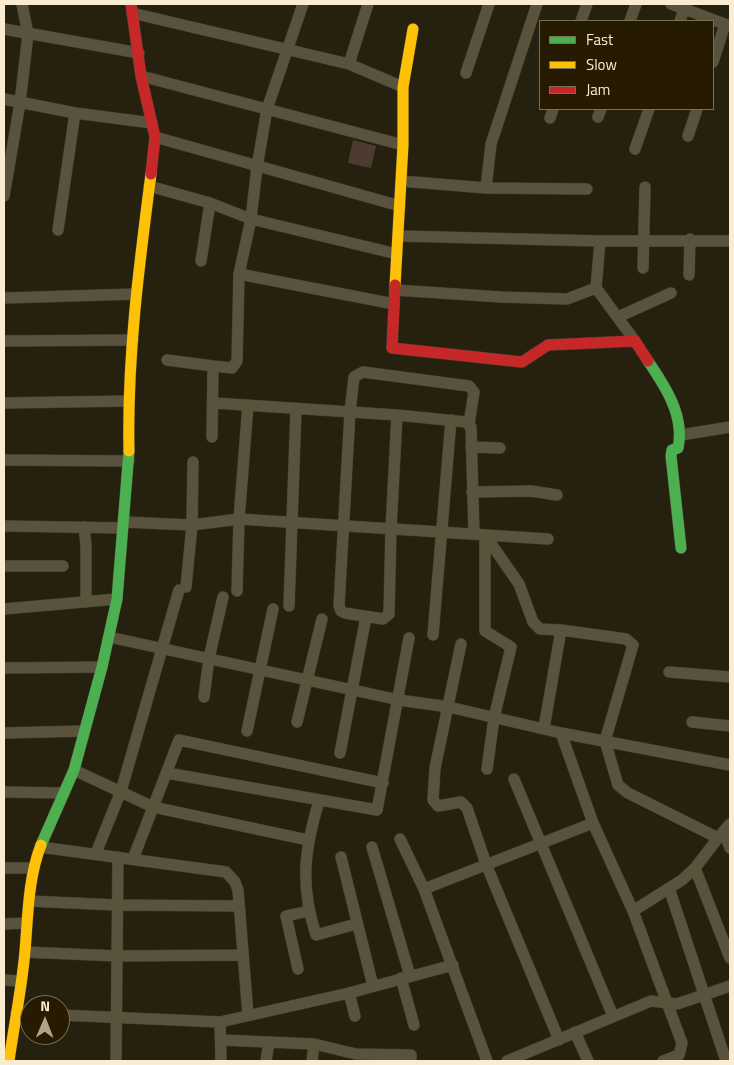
<!DOCTYPE html>
<html>
<head>
<meta charset="utf-8">
<style>
	body { margin:0 }
	#map { position:relative; width:734px; height:1065px; overflow:hidden; background:#26200f; font-family:"Titillium Web",sans-serif }
	canvas { display:block }
	.frame { position:absolute; inset:0; border:5px solid #f9ecd0; pointer-events:none }
	.legend { position:absolute; left:539px; top:20px; width:175px; height:90px; box-sizing:border-box; background:#261a00; border:1px solid #7a6e53; margin:0; padding:6px 9px; list-style:none; font-size:15px; color:#f9ecd0 }
	.legend li { display:flex; align-items:center; gap:10px; height:25px }
	.legend b { width:25px; border:1px solid #7a6e53 }
	.north { position:absolute; left:20px; top:995px; width:50px; height:50px; box-sizing:border-box; background:#261a00; border:1px solid #7a6e53; border-radius:50%; rotate:1deg; font-size:14px; font-weight:700; line-height:20px; text-align:center; color:#f9ecd0 }
	.north::after { content:''; display:block; margin:auto; width:18px; height:22px; background:#afa58c; clip-path:polygon(50% 0,100% 100%,50% 72%,0 100%) }
</style>
</head>
<body>
<div id="map">
<canvas width="734" height="1065"></canvas>
<div class="frame"></div>
<ul class="legend">
<li><b style="height:6px;background:#4caf50"></b>Fast</li>
<li><b style="height:6px;background:#ffc107"></b>Slow</li>
<li><b style="height:6px;background:#c62828"></b>Jam</li>
</ul>
<div class="north">N</div>
</div>
<script>
const ctx = document.querySelector('canvas').getContext('2d');
ctx.lineJoin = 'round';
function fill(path, color) { ctx.fillStyle = color; ctx.fill(path, 'evenodd'); }
function stroke(path, color, width, dash) { ctx.strokeStyle = color; ctx.lineWidth = width; ctx.lineCap = dash ? 'butt' : 'round'; ctx.setLineDash(dash || []); ctx.stroke(path); }
fill(new Path2D(`
	M353,140l23,6 -5,22 -23,-5z`), '#4d3b32');
const street = new Path2D(`
	M671,4l59,22
	M132,13l217,51 54,23
	M581,21l6,-17
	M630,21l6,-17
	M680,21l6,-17
	M4,29l135,24
	M713,62l12,-38
	M349,64l19,-60
	M466,73l23,-69
	M141,76l262,69
	M4,99l71,14 77,10
	M598,117l3,-8
	M550,118l3,-9
	M688,136l9,-27
	M155,137l245,69
	M635,149l14,-40
	M401,181l85,7 101,1
	M149,186l61,17 41,16 146,35
	M486,188l5,-44 46,-140
	M4,196l16,-93 8,-69 -6,-30
	M58,230l17,-117
	M398,236l202,5 -4,47 39,53
	M600,241h130
	M201,261l9,-58
	M643,268l2,-81
	M239,274l155,30
	M689,275l1,-36
	M395,290l106,7 66,2 29,-11
	M4,298l132,-4
	M618,317l53,-24
	M4,341l129,-1
	M167,360l46,6 -1,71
	M213,366l19,2 5,-7 2,-87 12,-55 6,-52 10,-58 36,-105
	M4,403l124,-2
	M214,403l183,12 69,7 5,5 3,107
	M397,415l-6,114 -2,85 -6,5 -38,-6 -4,-2 -2,-5 11,-194 4,-35 9,-5 106,14 5,6 -5,32
	M681,435l49,-8
	M471,447l29,1
	M4,460l125,1
	M472,492l59,-1 26,4
	M124,522l68,3 47,-6 309,20
	M4,526l119,2
	M84,527l2,18v57
	M485,535v96l26,16 -17,71 -7,51
	M485,535l34,49 14,38 7,7 21,1 -17,98
	M4,566h59
	M186,587l6,-62 1,-63
	M237,591l2,-72 9,-114
	M289,606l7,-197
	M4,609l113,-10
	M561,630l65,9 7,6 -28,96 13,44 10,8 90,45 12,-14
	M433,635l18,-215
	M109,637l290,63 50,7 112,26 169,32
	M461,644l-26,124 -2,32 5,6 23,-4 6,6 19,56 73,176
	M4,668l98,-1
	M669,672l61,5
	M204,697l5,-39 14,-61
	M297,722l25,-103
	M692,722l38,4
	M247,731l26,-122
	M4,733l80,-2
	M561,733l32,90 40,88 49,132 -3,12 -16,6
	M340,753l26,-136
	M74,770l79,37 155,33
	M167,773l210,37 32,-172
	M514,779l99,237
	M4,792l60,1
	M319,801c-15,50 -19,84 -3,134l40,-11
	M724,832l6,16
	M400,839l24,50 63,172
	M40,847l186,25 9,10 3,8 10,125
	M372,847l38,129
	M96,853l25,-62 58,-201
	M341,857l32,129
	M133,859l46,-119 204,43
	M4,868h30
	M695,868l35,90
	M669,888l57,173
	M424,889l169,-66
	M29,901l87,4 123,1
	M633,911l49,-31 13,-12 23,-30
	M4,924l22,-1
	M25,952l93,4 125,-1
	M298,969l-12,-53 23,-5
	M401,978l13,47
	M4,980l16,1
	M349,993l6,23
	M16,1013l14,1
	M60,1015l160,7 129,-29 104,-28
	M220,1022l1,39
	M575,1032l13,29
	M221,1040l93,4 42,10 55,1v6
	M116,1061l2,-204
	M266,1061l3,-19
	M312,1061l2,-17
	M507,1061l144,-60 26,3 53,-18`);
const fast = new Path2D(`
	M648,361c17,25 37,55 30,87l-6,2 -1,6 10,92
	M41,845l33,-75 28,-103 15,-68 12,-148`);
const slow = new Path2D(`
	M395,285l8,-140v-58l10,-58
	M129,451c-2,-93 10,-185 22,-277
	M9,1061c5,-36 13,-74 16,-110 3,-35 3,-73 16,-106`);
const jam = new Path2D(`
	M131,4l10,72 14,61 -4,37
	M395,285l-3,63 130,14 26,-17 87,-4 13,20`);
stroke(street, '#413c2e', 12);
stroke(fast, '#413c2e', 12);
stroke(slow, '#413c2e', 12);
stroke(jam, '#413c2e', 12);
stroke(street, '#59523d', 11);
stroke(fast, '#4caf50', 11);
stroke(slow, '#ffc107', 11);
stroke(jam, '#c62828', 11);
</script>
</body>
</html>
